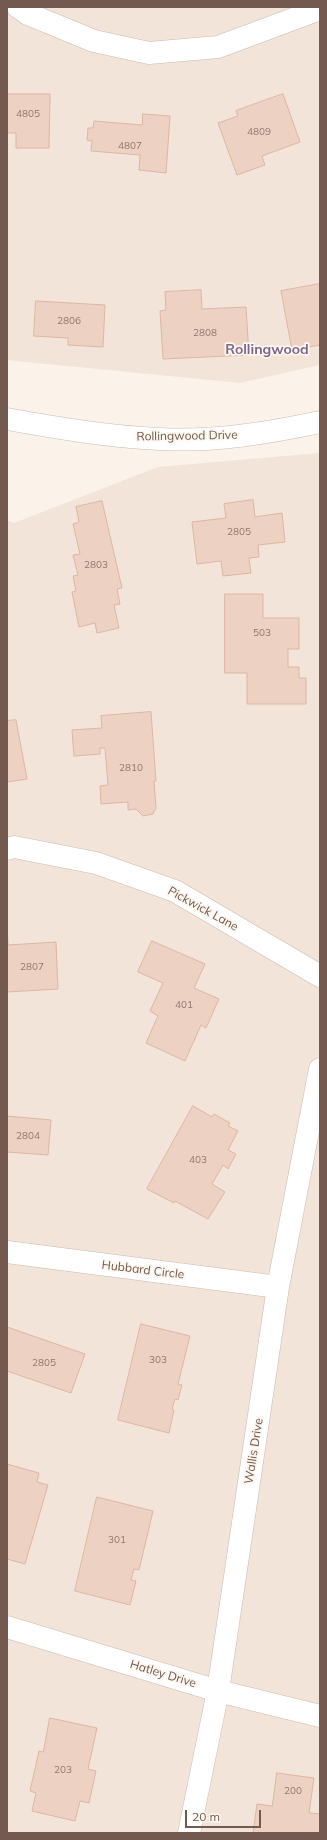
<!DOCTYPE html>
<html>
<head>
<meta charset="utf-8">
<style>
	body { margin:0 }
	#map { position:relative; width:327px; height:1840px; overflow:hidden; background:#fbf2e9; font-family:Mulish,sans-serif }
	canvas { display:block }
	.frame { position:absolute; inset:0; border:8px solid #73594f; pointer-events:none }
	.scale { position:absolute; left:185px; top:1810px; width:76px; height:18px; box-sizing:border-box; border:2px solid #73594f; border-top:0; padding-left:5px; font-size:12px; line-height:14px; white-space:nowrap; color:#73594f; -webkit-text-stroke:3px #fdf7ef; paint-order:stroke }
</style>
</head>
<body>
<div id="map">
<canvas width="327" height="1840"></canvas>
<div class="frame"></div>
<div class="scale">20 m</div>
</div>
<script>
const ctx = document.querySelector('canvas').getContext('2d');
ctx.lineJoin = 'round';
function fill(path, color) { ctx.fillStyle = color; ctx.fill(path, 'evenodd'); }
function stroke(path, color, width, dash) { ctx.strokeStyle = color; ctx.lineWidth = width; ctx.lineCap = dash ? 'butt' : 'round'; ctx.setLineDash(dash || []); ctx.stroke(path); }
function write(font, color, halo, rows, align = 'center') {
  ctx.font = font + ' Mulish,sans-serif'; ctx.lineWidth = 3.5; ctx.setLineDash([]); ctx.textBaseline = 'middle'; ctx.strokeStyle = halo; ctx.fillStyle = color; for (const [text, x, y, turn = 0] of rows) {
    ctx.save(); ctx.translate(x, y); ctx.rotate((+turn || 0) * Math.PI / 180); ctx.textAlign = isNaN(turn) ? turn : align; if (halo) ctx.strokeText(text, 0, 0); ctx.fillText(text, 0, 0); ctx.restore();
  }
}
fill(new Path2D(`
	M7,7h313v358l-80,18 -233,-23z
	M320,453v1380h-313v-1313l7,3 144,-56z`), '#f2e4d8');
const building = new Path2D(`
	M7,94h43l-1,54h-33v-15h-9z
	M283,94l17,48 -38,14 3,9 -28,10 -19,-52 20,-7 -2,-5z
	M143,114l27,2 -4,57 -27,-3 1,-15 -49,-4 1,-10 -5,-1 1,-12h5l1,-7 48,4z
	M320,284v61l-28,5 -11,-59z
	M201,290l1,19 44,-2 3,48 -86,4 -3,-48 6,-1 -1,-18z
	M36,301l69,4 -2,42 -35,-2v-7l-34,-2z
	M253,500l2,17 27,-4 3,29 -27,3 1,12 -10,1 2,15 -28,3 -2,-15 -24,3 -5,-42 34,-4 -2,-14z
	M102,501l20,87 -5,1 3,15 -6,1 5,23 -22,5 -2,-10 -16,4 -7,-35 4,-1 -3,-15 5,-1 -5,-20 7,-1 -7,-30 6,-2 -3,-15z
	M225,594h38v24h36v31h-11v18h11v11h7v26h-59v-31h-22z
	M151,712l5,69h-2l2,27 -3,6 -10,2 -7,-7 -8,1v-8l-27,2 -1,-18 8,-1 -3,-37h-5v6l-26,2 -2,-26 30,-2 -1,-12z
	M16,720l11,59 -20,3v-61z
	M7,925l1,20 48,-3 2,47 -51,3z
	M152,941l53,23 -11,24 25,11 -13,29 -5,-3 -16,36 -39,-18 12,-27 -8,-5 13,-28 -25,-11z
	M193,1106l19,11 2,-3 16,9 -2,3 10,5 -10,19 8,4 -8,15 -5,-4 -11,19 13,8 -17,27 -33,-18 -1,2 -27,-14z
	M7,1116l44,4 -3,35 -41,-3z
	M141,1324l49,12 -12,48 4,1 -4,15 -3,-1 -3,10 2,1 -5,23 -51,-13z
	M7,1327l78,27 -14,39 -64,-22z
	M7,1464l32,9 -2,9 11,3 -23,79 -18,-5z
	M97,1497l56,14 -14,59 -5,-1 -3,11 5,1 -6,24 -55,-14z
	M50,1718l47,10 -9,41 8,2 -7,32 -9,-2 -5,20 -43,-10 4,-18 -6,-2 9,-40 4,1z
	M277,1773l37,5 -5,35 11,1v19h-67l4,-29 15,2z`);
fill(building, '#edd1c3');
stroke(building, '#deb6a5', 1);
const minor = new Path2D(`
	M18,7l10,7 66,27 55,12 69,-6 102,-38
	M7,419c51,9 102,18 153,20 54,3 108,-6 160,-17
	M7,849l7,-2 82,16 79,28 145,85
	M7,1252l271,35
	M7,1627l211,64 102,25
	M189,1833l29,-142 60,-404 42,-218`);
stroke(minor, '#ccbab0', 23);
stroke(minor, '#fff', 22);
write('10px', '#92776c', null, [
	["4805",28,114],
	["4809",259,132],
	["4807",130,146],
	["2806",69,321],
	["2808",205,333],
	["2805",239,532],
	["2803",96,565],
	["503",262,633],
	["2810",131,768],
	["2807",32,967],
	["401",184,1005],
	["2804",28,1136],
	["403",198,1160],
	["303",158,1360],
	["2805",44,1363],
	["301",117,1540],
	["203",63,1770],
	["200",293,1791]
]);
write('12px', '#73594f', '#fdf7ef', [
	["Rollingwood Drive",187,436,-1],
	["Pickwick Lane",203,909,29],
	["Hubbard Circle",143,1270,7],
	["Wallis Drive",254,1451,-81],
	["Hatley Drive",163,1674,17]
]);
write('bold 14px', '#7e668e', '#fdf7ef', [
	["Rollingwood",267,350]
]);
</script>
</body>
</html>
